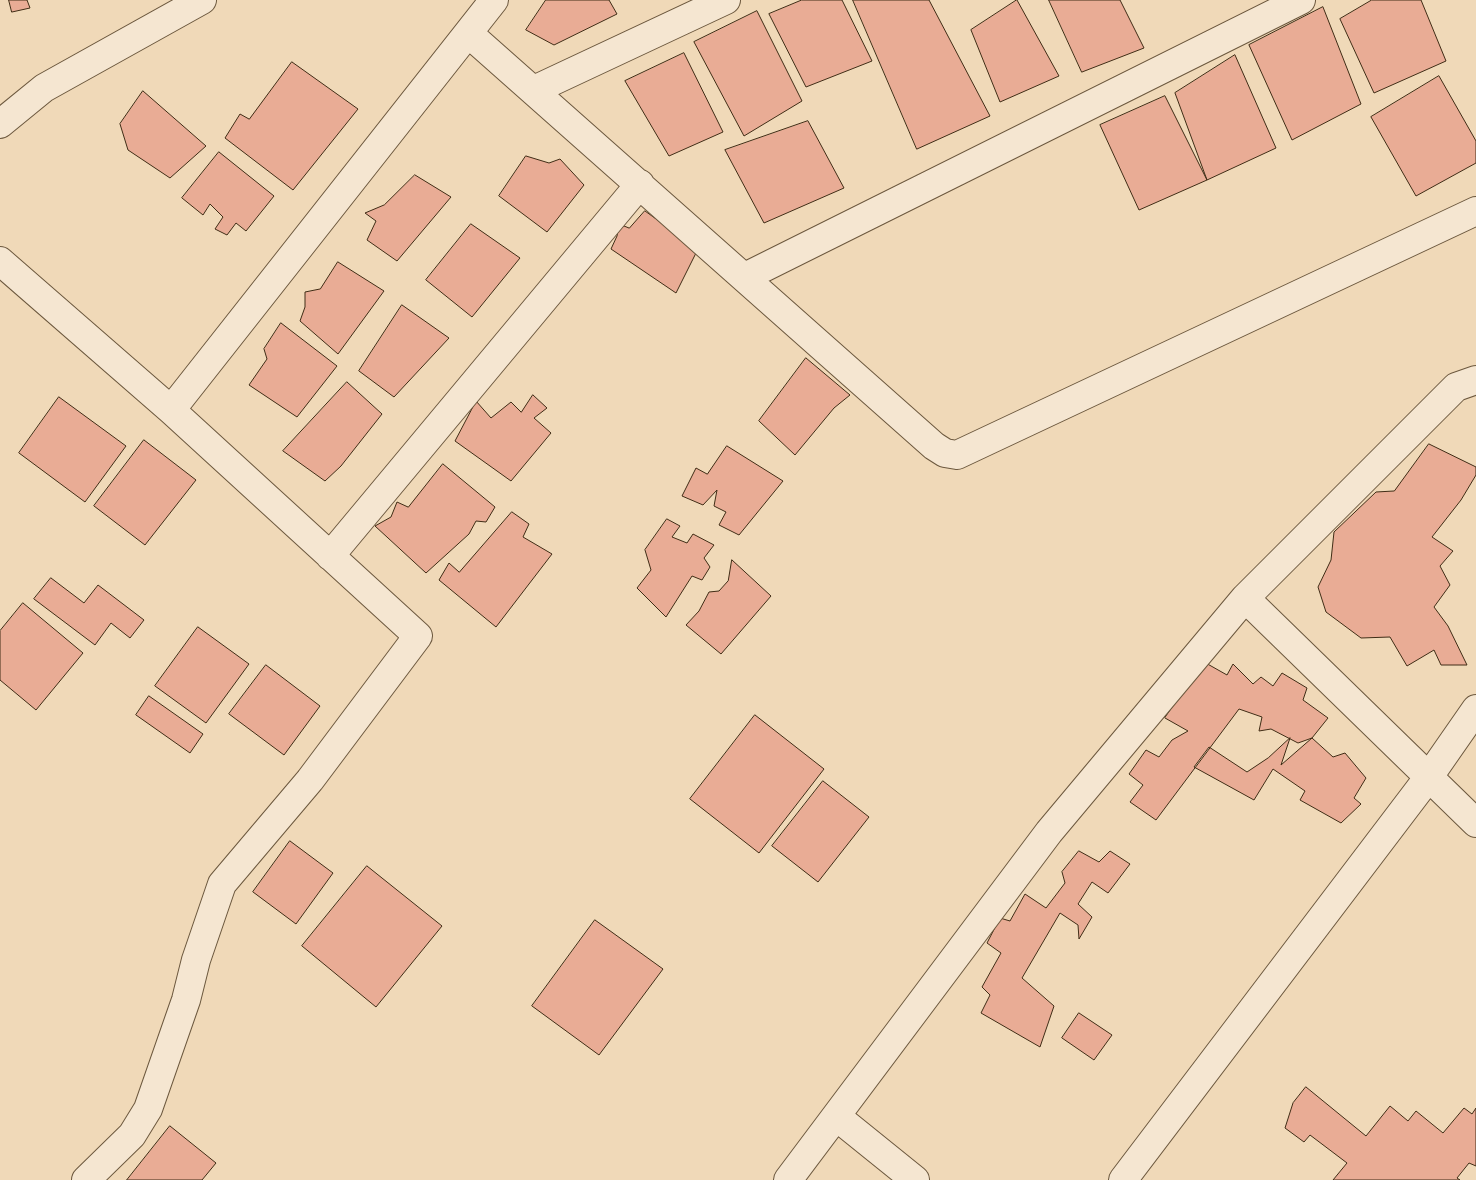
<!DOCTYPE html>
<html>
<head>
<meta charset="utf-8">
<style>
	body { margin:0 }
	canvas { display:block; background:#f0d9b8 }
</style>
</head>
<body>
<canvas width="1476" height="1180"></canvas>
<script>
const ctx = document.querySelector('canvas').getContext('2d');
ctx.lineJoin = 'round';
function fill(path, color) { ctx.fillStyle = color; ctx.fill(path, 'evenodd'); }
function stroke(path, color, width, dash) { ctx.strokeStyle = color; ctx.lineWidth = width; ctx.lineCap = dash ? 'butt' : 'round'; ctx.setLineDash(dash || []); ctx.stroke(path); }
const building = new Path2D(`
	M9,0h18l3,8 -18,4z
	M546,0h63l8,14 -63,31 -28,-15z
	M802,0h40l30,61 -66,26 -37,-73z
	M853,0h76l61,116 -73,33z
	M1017,0l42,76 -59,26 -29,-72z
	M1049,0h71l24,48 -62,24z
	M1372,0h49l25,61 -72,32 -34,-74z
	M1323,7l38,97 -69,36 -43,-95z
	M757,11l45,90 -58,35 -50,-94z
	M684,53l39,79 -54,24 -44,-75z
	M1235,55l41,93 -69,32 -32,-87z
	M292,62l66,47 -65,81 -68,-52 15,-24 9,5z
	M1439,76l37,65v22l-60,33 -45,-79z
	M143,91l63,55 -36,32 -42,-28 -8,-26z
	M1165,96l42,84 -68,30 -39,-85z
	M808,121l36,67 -80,35 -39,-73z
	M219,152l55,44 -28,35 -10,-8 -9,12 -12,-6 8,-12 -13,-13 -7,11 -21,-17z
	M526,156l23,7 11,-4 24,26 -37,47 -48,-36z
	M415,175l36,22 -54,64 -30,-21 9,-19 -11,-8 19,-8z
	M645,211l53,38 -22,44 -65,-44 6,-13 2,-12 10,4z
	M471,224l49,34 -48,59 -46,-37z
	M338,262l46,29 -46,63 -38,-33 5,-14v-15l15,-3z
	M402,305l47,33 -55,59 -35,-26z
	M281,323l56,43 -40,51 -48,-32 18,-26 -3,-10z
	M806,358l44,37 -16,13 -39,47 -36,-34z
	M347,382l35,32 -41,52 -16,15 -42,-30z
	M533,395l14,13 -13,10 17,15 -40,48 -56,-40 21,-40 15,17 20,-16 10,10z
	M59,397l67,49 -41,56 -66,-49z
	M144,440l52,40 -51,65 -51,-39z
	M1429,444l47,23v8l-15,25 -29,37 21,14 -13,15 10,19 -16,22 14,19 19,39h-26l-7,-15 -27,16 -17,-29 -29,1 -35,-26 -8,-25 13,-27 3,-28 42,-40 18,-1z
	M727,446l56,35 -44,54 -20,-10 7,-13 -12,-6 3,-16 -14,15 -21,-9 14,-28 11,6z
	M443,464l52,43 -9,15 -10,-1 -7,13 -43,39 -51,-47 16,-9 6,-15 11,5z
	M512,512l17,12 -6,13 29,17 -56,73 -57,-47 10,-17 10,9z
	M667,519l13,7 -8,11 15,6 6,-9 21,11 -10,13 6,9 -8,13 -10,-4 -26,41 -29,-29 14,-18 -6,-20z
	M732,560l39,36 -50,58 -35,-29 13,-14 10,-19 10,-1 9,-10z
	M51,578l33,25 14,-18 46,35 -14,18 -19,-15 -16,22 -61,-46z
	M23,603l60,50 -47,57 -36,-30v-49z
	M198,627l51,37 -43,59 -51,-37z
	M1204,662l23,13 6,-11 20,20 8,-7 12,9 9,-13 25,15 -4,12 25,18 -16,20 -14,5 -27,-14 -12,2 3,-14 -23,-8 -83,111 -26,-18 13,-17 -14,-11 17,-24 13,7 13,-17 16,-9 -23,-13z
	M266,665l54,41 -36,49 -55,-41z
	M149,696l54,38 -13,19 -54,-38z
	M755,715l69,54 -65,84 -69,-54z
	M1290,738l-9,27 31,-27 21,19 12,-4 21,25 -12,20 7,6 -20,19 -41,-23 5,-9 -32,-22 -19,31 -60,-33 15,-20 38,25 21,-14z
	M823,781l46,36 -51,65 -46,-36z
	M290,841l43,32 -37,51 -43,-32z
	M1079,851l20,11 11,-11 20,13 -22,29 -16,-11 -14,22 14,13 -13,22 -1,-14 -18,-12 -38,65 32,28 -14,41 -59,-34 9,-18 -8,-8 19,-34 -14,-10 13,-25 10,3 15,-27 21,14 19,-25 -3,-11z
	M367,866l75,60 -66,81 -74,-61z
	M595,920l68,49 -64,86 -67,-49z
	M1079,1013l33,22 -18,25 -32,-22z
	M1306,1087l60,49 24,-30 18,15 8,-10 27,22 21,-25 8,6 4,-6v58l-7,-3 -12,15 3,2h-127l14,-17 -37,-28 -6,7 -19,-14 8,-25z
	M170,1126l46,37 -14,17h-75z`);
fill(building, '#e9ac95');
stroke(building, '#402d16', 1);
const minor = new Path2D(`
	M468,33l466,413 11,7 12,2 519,-244
	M534,90l192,-90
	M0,124l44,-36 158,-88
	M0,261l171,149 247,226 -108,144 -88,104 -26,76 -10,40 -38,109 -16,26 -46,45
	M745,277l556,-277
	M171,410l323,-410
	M330,556l310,-372
	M1245,598l231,225
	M837,1117l78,63
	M788,1180l261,-348 196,-234 211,-211 20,-7
	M1123,1180l305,-402 48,-69`);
stroke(minor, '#6c583e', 30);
stroke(minor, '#f5e6d1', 28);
</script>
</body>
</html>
